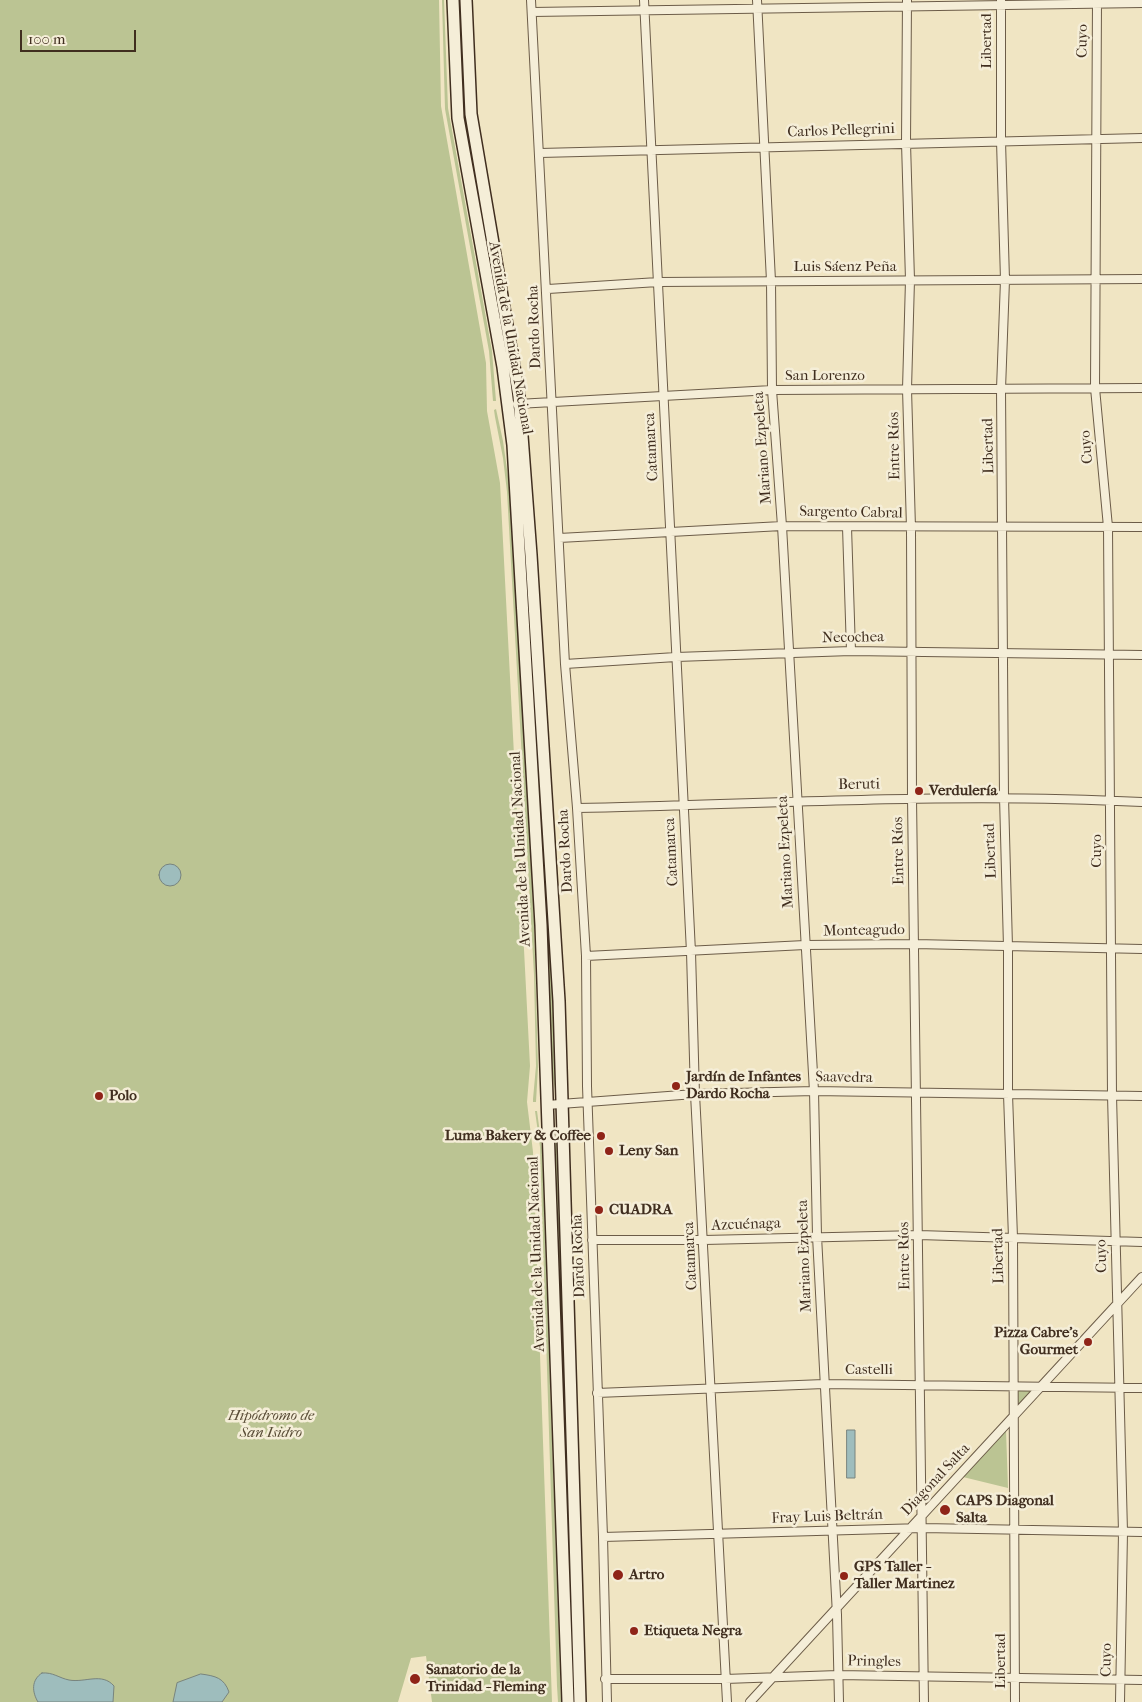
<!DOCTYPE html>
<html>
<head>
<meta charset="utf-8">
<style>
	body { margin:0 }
	#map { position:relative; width:1142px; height:1702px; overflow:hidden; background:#f0e5c3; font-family:"IM FELL French Canon",serif }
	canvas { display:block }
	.scale { position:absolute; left:20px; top:30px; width:116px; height:22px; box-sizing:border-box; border:2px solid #402e1f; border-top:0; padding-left:6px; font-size:15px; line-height:18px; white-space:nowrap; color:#402e1f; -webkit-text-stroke:4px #f5eed8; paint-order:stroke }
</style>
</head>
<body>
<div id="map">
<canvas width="1142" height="1702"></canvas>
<div class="scale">100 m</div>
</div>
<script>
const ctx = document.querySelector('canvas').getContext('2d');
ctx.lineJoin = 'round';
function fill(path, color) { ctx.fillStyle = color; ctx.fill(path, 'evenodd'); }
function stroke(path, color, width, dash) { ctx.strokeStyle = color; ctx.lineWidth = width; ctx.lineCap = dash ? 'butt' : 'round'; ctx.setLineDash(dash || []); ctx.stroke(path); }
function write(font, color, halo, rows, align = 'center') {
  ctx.font = font + ' "IM FELL French Canon",serif'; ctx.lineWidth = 5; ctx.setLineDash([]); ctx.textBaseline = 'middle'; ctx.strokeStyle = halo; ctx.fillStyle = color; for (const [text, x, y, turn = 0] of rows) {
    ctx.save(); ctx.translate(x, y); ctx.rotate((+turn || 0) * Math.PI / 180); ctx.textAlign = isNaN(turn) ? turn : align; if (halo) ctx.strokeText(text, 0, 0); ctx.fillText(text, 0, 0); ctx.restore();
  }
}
fill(new Path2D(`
	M0,0h439l2,106 45,257 1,48 13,72 30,583 -3,36 6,50 19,550h-120l-6,-46 -15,2 -13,44h-398z
	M442,0h2l4,108 44,243 4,50h-3l-4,-50 -44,-242z
	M457,0h5v18l51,368 -3,-3 -45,-244z
	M496,409l7,32 7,50 24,431 4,145 -2,35h-3v-3l3,-33 -2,-91 -27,-483 -4,-34 -8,-41 -1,-7z
	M517,431l34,496 4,162 -5,-27z
	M535,1111h2l5,37 19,554h-3l-1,-16 -17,-539z
	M553,1129l6,23 18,550h-5z
	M1014,1386h28l-28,30z
	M1006,1430l2,58 -45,-11z`), '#bbc493');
const water = new Path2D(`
	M159 875a11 11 0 1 1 22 0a11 11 0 1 1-22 0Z
	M847,1430h8v48h-8z
	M42,1673c11,-1 17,5 27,7 16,3 33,-8 45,6l-1,16h-75c-6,-10 -7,-22 4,-29z
	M201,1674c15,2 23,4 28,18l-7,10h-49l4,-19z`);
fill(water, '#9ebdbd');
stroke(water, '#78847e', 1);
const street = new Path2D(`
	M531,0l34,664 12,144 9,148 1,130 16,451 4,165
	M644,0l47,952 4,142 32,608
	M757,0l14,281 1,109 10,136 32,565 3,145 20,379 2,87
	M907,0l-1,143 4,137 -3,109 4,139 1,270 12,904
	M1001,0v141l4,139 -4,109 3,408 4,150v147l5,144 2,464
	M1097,0l-2,388 13,139 4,568 11,437 -3,170
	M532,12l610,-9
	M540,153l602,-15
	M548,289l110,-7 484,-3
	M517,404l255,-14 370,-2
	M847,527l4,124
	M559,538l223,-12 360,1
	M565,664l111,-7 175,-6 291,4
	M577,808c189,-4 376,-16 565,-6
	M586,956l219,-11 110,-1 227,5
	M547,1105l148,-11 119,-3 328,5
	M592,1240h112l215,-5 223,7
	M597,1393l227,-9 318,4
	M603,1537l320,-9 219,4
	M605,1679h120l113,-4 304,5
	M750,1702l392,-425`);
const secondary = new Path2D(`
	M453,0l5,118 45,249 10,78 28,480 27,777
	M466,0l5,114 48,282 12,159 28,446 21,701`);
stroke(street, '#6c5c48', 10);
stroke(secondary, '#402e1f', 14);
stroke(street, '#f5eed8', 8);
stroke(secondary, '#f5eed8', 11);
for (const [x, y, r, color] of [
	[919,791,5,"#8f2418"],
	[676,1086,5,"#8f2418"],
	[99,1096,5,"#8f2418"],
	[601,1136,5,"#8f2418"],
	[609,1151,5,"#8f2418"],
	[599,1210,5,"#8f2418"],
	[1088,1342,5,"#8f2418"],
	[945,1510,6,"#8f2418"],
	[618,1575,6,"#8f2418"],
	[844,1576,5,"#8f2418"],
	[634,1631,5,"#8f2418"],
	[415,1679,6,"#8f2418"]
]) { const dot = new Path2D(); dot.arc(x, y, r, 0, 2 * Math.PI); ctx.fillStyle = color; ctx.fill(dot); stroke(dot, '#f5eed8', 2); }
write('15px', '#402e1f', '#f5eed8', [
	["Libertad",987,41,-90],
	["Cuyo",1083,41,-89],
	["Carlos Pellegrini",841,131,-2],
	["Luis Sáenz Peña",845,267],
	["Dardo Rocha",535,327,-92],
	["Avenida de la Unidad Nacional",510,338,80],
	["San Lorenzo",825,376],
	["Entre Ríos",895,446,-91],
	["Libertad",989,446,-91],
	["Catamarca",652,447,-93],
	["Cuyo",1087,447,-95],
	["Mariano Ezpeleta",763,448,-94],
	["Sargento Cabral",851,513,1],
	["Necochea",853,638,-1],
	["Beruti",859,785,-1],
	["Avenida de la Unidad Nacional",521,849,-93],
	["Dardo Rocha",566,851,-93],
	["Entre Ríos",899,851,-91],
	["Libertad",991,851,-92],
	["Cuyo",1097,851,-90],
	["Catamarca",672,852,-93],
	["Mariano Ezpeleta",786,852,-93],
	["Monteagudo",864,931,-1],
	["Saavedra",844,1078,1],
	["Azcuénaga",746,1225,-2],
	["Avenida de la Unidad Nacional",537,1254,-92],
	["Dardo Rocha",579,1256,-92],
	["Catamarca",691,1256,-93],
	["Mariano Ezpeleta",805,1256,-92],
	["Entre Ríos",905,1256,-91],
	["Libertad",999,1256,-91],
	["Cuyo",1102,1256,-92],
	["Castelli",869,1370],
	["Diagonal Salta",936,1480,-47],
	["Fray Luis Beltrán",827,1517,-2],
	["Cuyo",1107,1660,-89],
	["Libertad",1001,1661,-90],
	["Pringles",874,1662,1]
]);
write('bold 15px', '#402e1f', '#f5eed8', [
	["Verdulería",929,791],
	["Jardín de Infantes",686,1077],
	["Dardo Rocha",686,1094],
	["Polo",109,1096],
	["Luma Bakery & Coffee",591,1136,"right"],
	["Leny San",619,1151],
	["CUADRA",609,1210],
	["Pizza Cabre's",1078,1333,"right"],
	["Gourmet",1078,1350,"right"],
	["CAPS Diagonal",956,1501],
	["Salta",956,1518],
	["GPS Taller -",854,1567],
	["Taller Martinez",854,1584],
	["Artro",629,1575],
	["Etiqueta Negra",644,1631],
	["Sanatorio de la",426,1670],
	["Trinidad - Fleming",426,1687]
], 'left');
write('italic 15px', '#594c36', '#f5eed8', [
	["Hipódromo de",271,1416],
	["San Isidro",271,1433]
]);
</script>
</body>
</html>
